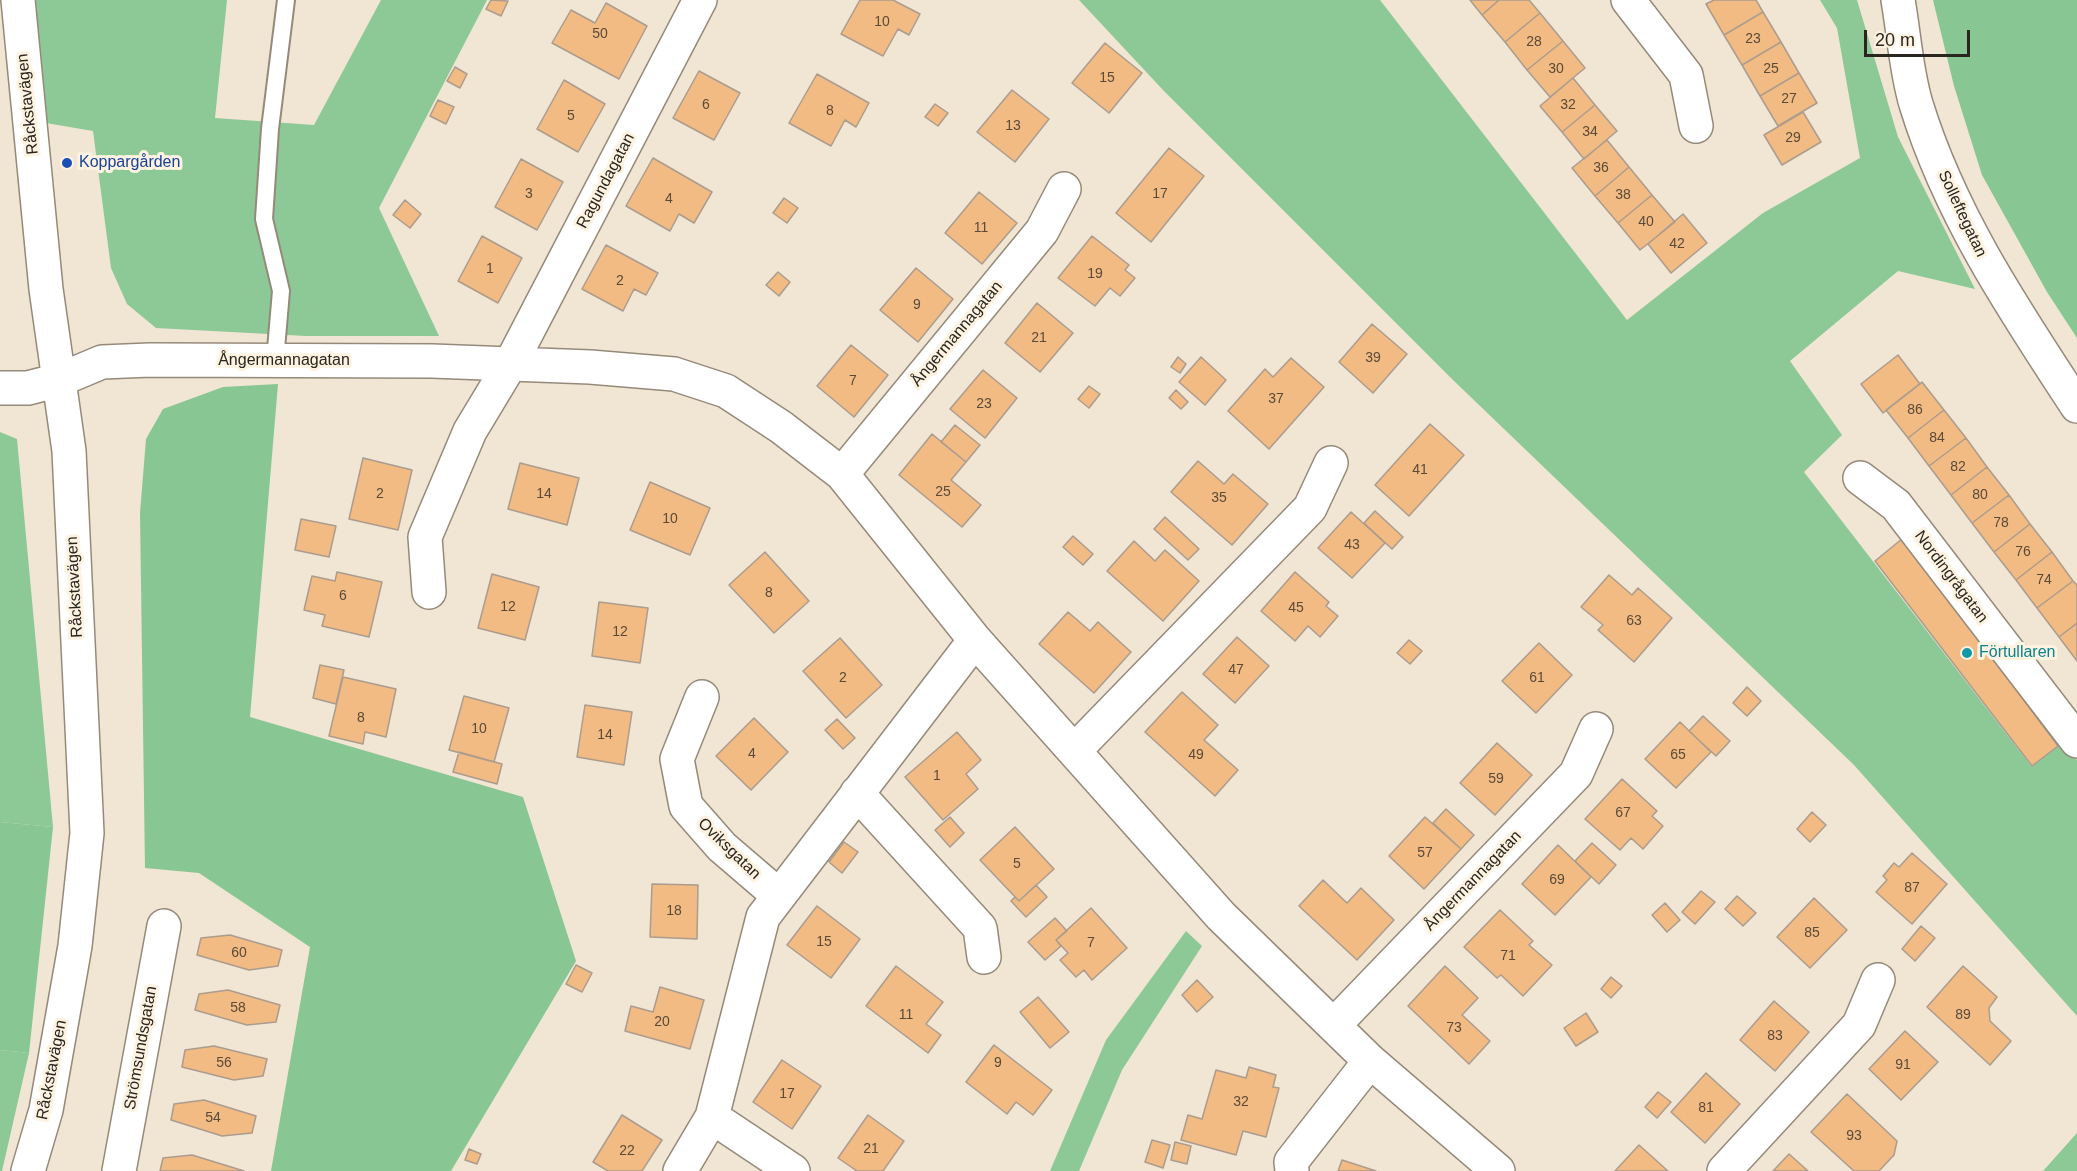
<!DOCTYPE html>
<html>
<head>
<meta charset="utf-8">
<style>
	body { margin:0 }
	#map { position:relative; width:2077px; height:1171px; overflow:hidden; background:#f1e5d4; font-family:Arial,sans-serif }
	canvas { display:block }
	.scale { position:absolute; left:1864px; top:30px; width:106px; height:27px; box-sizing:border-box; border:3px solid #29251f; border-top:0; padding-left:8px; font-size:18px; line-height:21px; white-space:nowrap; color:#29251f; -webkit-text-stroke:4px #fef2e1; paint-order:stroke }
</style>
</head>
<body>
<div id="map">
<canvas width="2077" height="1171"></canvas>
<div class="scale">20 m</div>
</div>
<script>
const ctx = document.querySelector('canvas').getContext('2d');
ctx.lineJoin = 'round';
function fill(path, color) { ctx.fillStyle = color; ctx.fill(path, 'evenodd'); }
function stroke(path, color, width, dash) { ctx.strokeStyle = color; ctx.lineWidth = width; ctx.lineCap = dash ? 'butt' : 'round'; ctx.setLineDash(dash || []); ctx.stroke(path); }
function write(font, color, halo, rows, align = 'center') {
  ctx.font = font + ' Arial,sans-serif'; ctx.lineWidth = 6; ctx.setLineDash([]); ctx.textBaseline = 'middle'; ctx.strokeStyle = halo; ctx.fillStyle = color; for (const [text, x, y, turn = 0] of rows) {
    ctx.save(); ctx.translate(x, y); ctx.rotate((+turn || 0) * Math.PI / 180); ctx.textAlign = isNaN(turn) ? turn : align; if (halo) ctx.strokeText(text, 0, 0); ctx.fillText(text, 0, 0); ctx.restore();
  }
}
fill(new Path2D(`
	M33,0h194l-12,118 99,7 67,-125h106l-108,208 60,128h-133l-150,-8 -29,-24 -16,-36 -18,-137 -47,-8z
	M1079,0h301l247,320 136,-107 97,-55 -23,-130 -17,-28h37l41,137 77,152 -77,-18 -108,90 52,74 -38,37 227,294 27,-20 19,14v256l-223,-251 -401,-385 -290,-290z
	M0,432l17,7 36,388 -53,-5z
	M1186,931l16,15 -80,124 -43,101h-29l56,-131z
	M0,1050l29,3 -27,118h-2z
	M2077,1133v38h-34z`), '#8dc897');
fill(new Path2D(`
	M1933,0h144v338l-30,-46 -65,-117 -28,-89z
	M278,384l-28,333 273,80 53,164 -125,210h-180l39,-224 -111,-74 -54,-5 -5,-355 6,-74 17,-30 60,-22z
	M0,822l53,5 -24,226 -29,-3z`), '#88c693');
const building = new Path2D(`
	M491,0l17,1 -7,15 -15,-7z
	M860,0h33l27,14 -11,21 -11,-6 -15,27 -42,-22z
	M1470,0h29l-17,15z
	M1499,0h30l11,13 -35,29 -23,-27z
	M1714,0h42l7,12 -39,23 -18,-31z
	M606,3l41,23 -28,53 -67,-36 19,-33 24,13z
	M1763,12l18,30 -39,23 -18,-30z
	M1540,13l23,28 -36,29 -22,-28z
	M1563,41l22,27 -35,29 -23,-27z
	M1781,42l18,31 -39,23 -18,-31z
	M1105,43l37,30 -33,40 -37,-30z
	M455,67l12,7 -7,14 -13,-7z
	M699,71l41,22 -26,47 -41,-22z
	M1799,73l18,30 -39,23 -18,-30z
	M817,74l52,29 -13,24 -11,-7 -14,26 -42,-23z
	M1573,78l22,27 -33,27 -22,-26z
	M564,80l41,24 -27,48 -41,-23z
	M1012,90l37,29 -34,43 -38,-30z
	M438,100l16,7 -8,17 -16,-8z
	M935,104l13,9 -10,13 -13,-9z
	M1595,105l22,26 -33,28 -22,-27z
	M1803,112l18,30 -39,23 -18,-30z
	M1607,140l22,27 -34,29 -23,-28z
	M1169,148l35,28 -53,66 -35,-29z
	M653,158l59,34 -18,31 -15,-9 -9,17 -44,-25z
	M521,159l42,23 -26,48 -42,-23z
	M1629,167l23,28 -34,28 -23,-27z
	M979,192l38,31 -35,41 -37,-31z
	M1652,195l23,27 -35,28 -22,-27z
	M784,198l14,10 -11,15 -14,-10z
	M405,200l16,14 -11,14 -17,-13z
	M1683,214l24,29 -36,30 -23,-29z
	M482,236l40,22 -24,45 -40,-22z
	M1092,236l37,29 -4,5 10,8 -15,18 -10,-8 -15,18 -37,-28z
	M606,245l52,28 -12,22 -12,-6 -11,22 -41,-22z
	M916,268l37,31 -35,43 -38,-32z
	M778,272l12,10 -11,14 -13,-11z
	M1037,303l36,30 -33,39 -35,-29z
	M1372,324l35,30 -34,39 -34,-31z
	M851,345l37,30 -34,42 -37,-31z
	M1898,355l22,29 -37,29 -22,-29z
	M1178,357l8,7 -6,9 -9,-6z
	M1201,357l25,23 -21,25 -26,-23z
	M1291,358l33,29 -55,62 -41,-38 37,-42 8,8z
	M983,370l34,28 -32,40 -35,-29z
	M1922,382l22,28 -36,28 -22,-28z
	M1089,386l11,8 -11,14 -11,-9z
	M1176,390l12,12 -7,7 -12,-11z
	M1944,410l22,28 -37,28 -21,-28z
	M1430,424l34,31 -55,61 -34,-31z
	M955,425l25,20 -14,17 -25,-20z
	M932,434l34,28 -15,18 30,25 -19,22 -63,-52z
	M1966,438l21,29 -36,28 -22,-29z
	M363,458l49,12 -14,60 -49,-11z
	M1198,461l26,23 9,-10 35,30 -36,41 -61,-53z
	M520,463l59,15 -12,47 -59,-16z
	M1987,467l22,28 -37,28 -21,-28z
	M650,482l60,26 -20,47 -60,-25z
	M2009,495l21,29 -36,28 -22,-29z
	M1375,511l28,26 -11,12 -28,-26z
	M1351,512l34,31 -33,35 -34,-30z
	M1165,517l34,32 -11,11 -34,-31z
	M301,519l35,7 -7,31 -34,-7z
	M2030,524l22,28 -36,28 -22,-28z
	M1073,536l20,18 -10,11 -20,-18z
	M1903,538l155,208 -26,20 -157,-205z
	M1134,541l21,20 10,-11 34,31 -36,40 -56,-50z
	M765,552l44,49 -35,32 -45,-48z
	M2052,552l21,29 -36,27 -21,-28z
	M337,572l45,10 -13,55 -47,-11 3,-11 -21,-5 8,-34 23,5z
	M1295,572l34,30 -3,4 12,10 -18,21 -12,-11 -13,15 -34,-30z
	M492,574l47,13 -14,53 -47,-12z
	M1609,575l23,20 6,-7 34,30 -38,44 -36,-32 5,-5 -22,-18z
	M2073,581l4,4v38l-18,14 -22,-29z
	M599,602l49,6 -8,55 -48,-7z
	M1068,612l22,19 8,-9 33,30 -37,41 -55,-49z
	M2077,623v38l-18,-24z
	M1237,637l32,29 -34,37 -32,-29z
	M840,638l42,47 -36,33 -43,-47z
	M1409,640l13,11 -12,13 -13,-11z
	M1539,643l33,32 -36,38 -34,-32z
	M320,665l24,5 -8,34 -23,-6z
	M343,677l53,12 -10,48 -21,-5 -2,12 -34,-8z
	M1747,687l14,14 -14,15 -14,-13z
	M1182,692l36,33 -14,15 34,30 -23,26 -70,-64z
	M464,696l45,12 -15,54 -45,-12z
	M585,705l47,7 -8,53 -47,-8z
	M1703,716l27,25 -14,15 -27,-25z
	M754,718l34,34 -37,38 -35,-34z
	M837,719l18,19 -12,11 -18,-19z
	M1680,722l31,30 -35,36 -31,-29z
	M957,732l24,28 -15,14 12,15 -35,31 -38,-43z
	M1497,743l35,32 -37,40 -35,-32z
	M459,752l43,12 -5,20 -44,-12z
	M1622,779l35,32 -5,5 11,10 -20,23 -12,-11 -11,12 -35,-31z
	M1446,809l28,26 -13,14 -28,-26z
	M1812,812l14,13 -16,17 -13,-13z
	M950,817l14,16 -14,14 -15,-17z
	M1425,817l36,32 -37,40 -35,-33z
	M1015,827l39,42 -35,32 -39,-41z
	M844,842l14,10 -16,21 -13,-11z
	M1592,843l24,22 -17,19 -24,-23z
	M1558,845l33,32 -36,38 -33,-31z
	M1912,853l35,31 -35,40 -36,-32 11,-12 -4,-4 11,-13 5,4z
	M1323,880l24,23 14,-15 33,32 -37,40 -58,-54z
	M652,884l46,1 -1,54 -47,-2z
	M1036,885l11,12 -21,20 -15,-16 4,-4 4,4z
	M1701,891l14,11 -20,22 -13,-12z
	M1737,896l19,17 -13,13 -18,-17z
	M1814,898l33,32 -37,38 -33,-31z
	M1665,903l15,17 -13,12 -15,-17z
	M817,906l43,33 -29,39 -44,-33z
	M1091,908l36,40 -35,32 -8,-10 -8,7 -16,-17 8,-7 -12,-13z
	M1500,910l33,31 -4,4 23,20 -29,31 -22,-21 -4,3 -33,-31z
	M1055,918l12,13 -11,9 5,6 -16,14 -17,-18z
	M1921,926l14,12 -20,23 -13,-12z
	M230,935l52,15 -4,16 -29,4 -52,-15 4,-17z
	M576,965l16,8 -10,19 -16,-8z
	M896,966l47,36 -17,22 15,11 -13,18 -62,-47z
	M1445,966l33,32 -16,17 28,26 -21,23 -61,-58z
	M1963,966l34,31 -8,11 1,13 21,20 -21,24 -63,-58z
	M1611,977l11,9 -11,12 -10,-9z
	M1197,980l16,17 -16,15 -15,-17z
	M660,987l44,13 -14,49 -65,-18 6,-25 22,6z
	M228,990l52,15 -4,17 -29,3 -52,-15 4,-16z
	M1038,997l31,35 -19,16 -30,-36z
	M1774,1001l35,31 -34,39 -35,-31z
	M1586,1013l12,19 -22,14 -12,-18z
	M1905,1031l33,31 -37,38 -32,-31z
	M994,1045l58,45 -19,25 -17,-13 -9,12 -41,-32z
	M214,1046l53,13 -4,17 -29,4 -52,-13 3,-17z
	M782,1060l39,26 -29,43 -39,-27z
	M1249,1067l27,8 -3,12 6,1 -13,49 -23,-6 -7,24 -55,-15 7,-25 14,4 14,-49 30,8z
	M1706,1073l34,31 -35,39 -34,-31z
	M1658,1092l13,10 -14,16 -12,-11z
	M1847,1094l50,47 -3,14 -15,16h-25l-43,-39z
	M204,1100l52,16 -4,17 -30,3 -51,-16 3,-16z
	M622,1115l40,25 -20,31h-34l-15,-9z
	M868,1115l36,26 -21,30h-26l-19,-13z
	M1152,1140l18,5 -7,23 -18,-6z
	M1175,1142l16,4 -4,18 -16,-4z
	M1639,1145l29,26h-53z
	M469,1149l12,5 -4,10 -12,-4z
	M1789,1154l19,17h-35z
	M192,1155l52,16h-84l3,-13z
	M1342,1160l34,11h-38z`);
fill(building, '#f1bb83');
stroke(building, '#ab9c8e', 1.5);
const service = new Path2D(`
	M275,361l6,-70 -17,-72 6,-90 16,-129`);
const minor = new Path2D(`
	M18,0l28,289 23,162 18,382 -12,113 -29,164 -18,61
	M1628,0l58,75 10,51
	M1898,0c6,34 8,71 18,104 34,111 98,206 161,302
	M0,388h28l31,-8 43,-18 48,-2 282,1 158,6 84,7 52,17 55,36 61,47 133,166 246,276 149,145 128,110
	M842,474l200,-243 22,-42
	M1860,478l36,27 181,236
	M429,592l-4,-55 45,-106 41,-68 189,-363
	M702,697l-25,62 9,47 36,41 56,48
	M1075,750l235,-242 21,-45
	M857,793l123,135 4,29
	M1335,1024l241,-250 20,-45
	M712,1117l81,54
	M119,1171l45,-245
	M680,1171l32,-54 51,-200 212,-277
	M1292,1171l-1,-9 79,-101
	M1724,1171l135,-146 19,-45`);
stroke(service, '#958a7a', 20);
stroke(minor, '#958a7a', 36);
stroke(service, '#fff', 16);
stroke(minor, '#fff', 33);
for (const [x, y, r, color] of [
	[67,163,6,"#1a4fb4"],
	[1967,653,6,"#0f9aa8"]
]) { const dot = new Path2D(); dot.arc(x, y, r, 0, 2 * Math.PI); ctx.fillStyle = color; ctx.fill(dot); stroke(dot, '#fef2e1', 2); }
write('14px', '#5b4a38', null, [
	["10",882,22],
	["50",600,34],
	["23",1753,39],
	["28",1534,42],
	["30",1556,69],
	["25",1771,69],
	["15",1107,78],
	["27",1789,99],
	["6",706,105],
	["32",1568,105],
	["8",830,111],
	["5",571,116],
	["13",1013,126],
	["34",1590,132],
	["29",1793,138],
	["36",1601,168],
	["3",529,194],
	["17",1160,194],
	["38",1623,195],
	["4",669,199],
	["40",1646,222],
	["11",981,228],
	["42",1677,244],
	["1",490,269],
	["19",1095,274],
	["2",620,281],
	["9",917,305],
	["21",1039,338],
	["39",1373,358],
	["7",853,381],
	["37",1276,399],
	["23",984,404],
	["86",1915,410],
	["84",1937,438],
	["82",1958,467],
	["41",1420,470],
	["25",943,492],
	["2",380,494],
	["14",544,494],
	["80",1980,495],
	["35",1219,498],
	["10",670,519],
	["78",2001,523],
	["43",1352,545],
	["76",2023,552],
	["74",2044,580],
	["8",769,593],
	["6",343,596],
	["12",508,607],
	["45",1296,608],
	["63",1634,621],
	["12",620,632],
	["47",1236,670],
	["2",843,678],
	["61",1537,678],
	["8",361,718],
	["10",479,729],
	["14",605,735],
	["4",752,754],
	["49",1196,755],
	["65",1678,755],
	["1",937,776],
	["59",1496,779],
	["67",1623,813],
	["57",1425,853],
	["5",1017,864],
	["69",1557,880],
	["87",1912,888],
	["18",674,911],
	["85",1812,933],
	["15",824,942],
	["7",1091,943],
	["60",239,953],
	["71",1508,956],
	["58",238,1008],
	["11",906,1015],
	["89",1963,1015],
	["20",662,1022],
	["73",1454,1028],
	["83",1775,1036],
	["56",224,1063],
	["9",998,1063],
	["91",1903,1065],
	["17",787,1094],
	["32",1241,1102],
	["81",1706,1108],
	["54",213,1118],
	["93",1854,1136],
	["21",871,1149],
	["22",627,1151]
]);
write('16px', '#29251f', '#fef2e1', [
	["Råckstavägen",28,104,-96],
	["Ragundagatan",606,181,-62],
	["Solleftegatan",1962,214,65],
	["Ångermannagatan",957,334,-50],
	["Ångermannagatan",284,361],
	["Nordingrågatan",1951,577,53],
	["Råckstavägen",75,587,-93],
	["Oviksgatan",729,849,44],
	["Ångermannagatan",1473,881,-46],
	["Strömsundsgatan",141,1048,-80],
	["Råckstavägen",52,1070,-79]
]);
write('16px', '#164399', '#fef2e1', [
	["Koppargården",79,163]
], 'left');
write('16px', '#0d838f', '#fef2e1', [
	["Förtullaren",1979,653]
], 'left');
</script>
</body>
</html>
